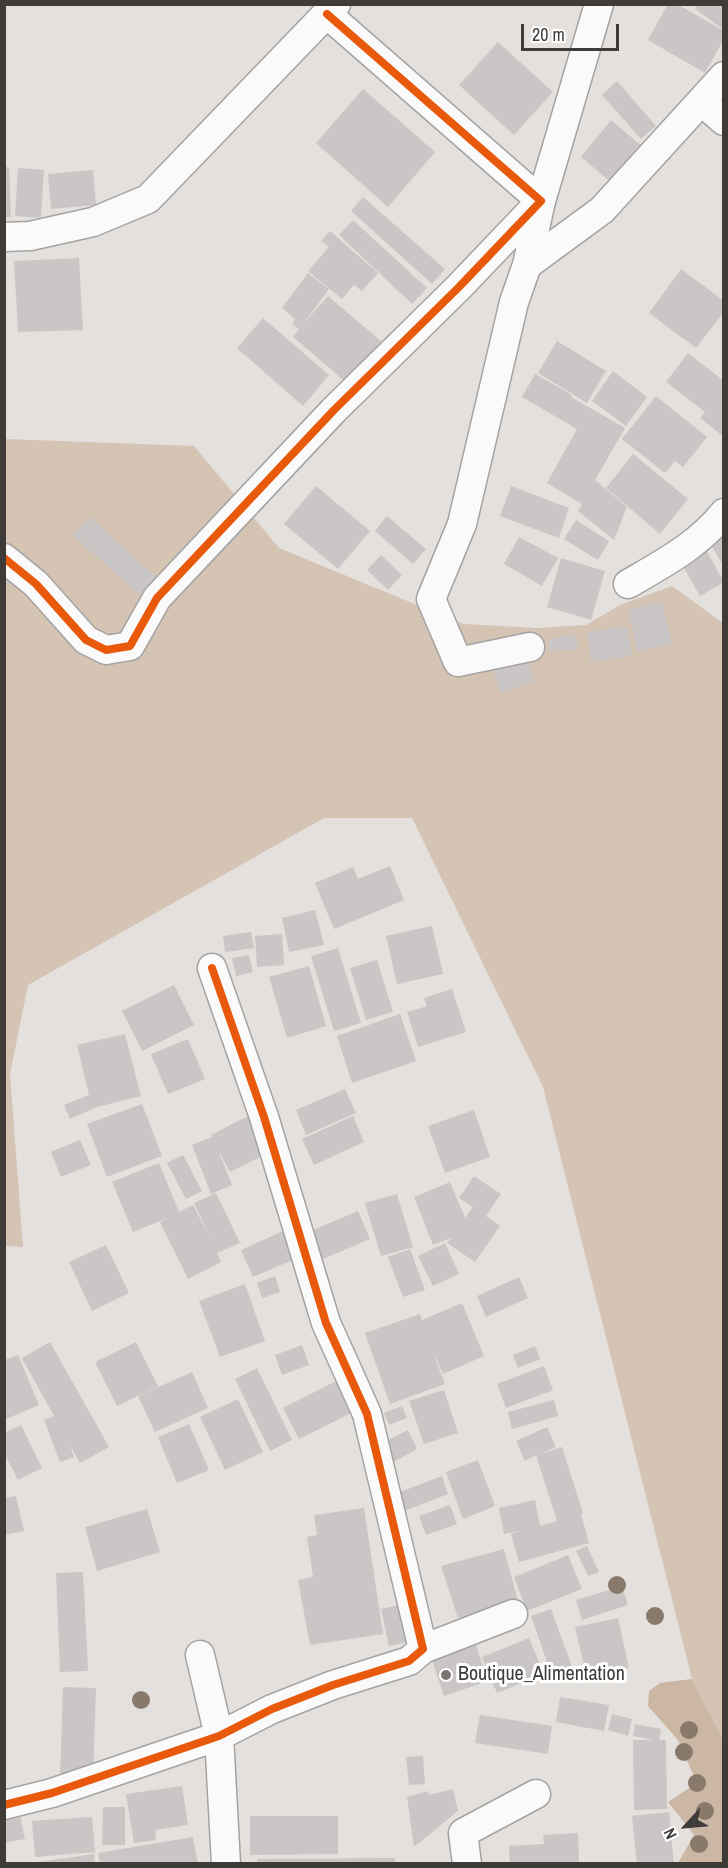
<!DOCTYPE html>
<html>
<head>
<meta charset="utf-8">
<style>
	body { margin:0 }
	#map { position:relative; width:728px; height:1868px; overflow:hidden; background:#e3e0dd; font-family:"Archivo Narrow",sans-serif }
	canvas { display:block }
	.frame { position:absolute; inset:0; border:6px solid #3e3b39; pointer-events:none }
	.north { position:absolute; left:656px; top:1796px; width:60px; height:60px; -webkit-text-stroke:4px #fff; paint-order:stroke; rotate:244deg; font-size:16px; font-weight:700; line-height:24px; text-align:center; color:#3e3b39 }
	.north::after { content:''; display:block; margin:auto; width:21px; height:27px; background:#3e3b39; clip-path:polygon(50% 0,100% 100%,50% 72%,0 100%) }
	.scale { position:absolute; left:521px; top:24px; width:98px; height:27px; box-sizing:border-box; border:3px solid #3e3b39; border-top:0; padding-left:8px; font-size:18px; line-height:21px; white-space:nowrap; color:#3e3b39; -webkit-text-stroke:4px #fff; paint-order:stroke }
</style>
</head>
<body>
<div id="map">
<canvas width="728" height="1868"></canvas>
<div class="frame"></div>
<div class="north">N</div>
<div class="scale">20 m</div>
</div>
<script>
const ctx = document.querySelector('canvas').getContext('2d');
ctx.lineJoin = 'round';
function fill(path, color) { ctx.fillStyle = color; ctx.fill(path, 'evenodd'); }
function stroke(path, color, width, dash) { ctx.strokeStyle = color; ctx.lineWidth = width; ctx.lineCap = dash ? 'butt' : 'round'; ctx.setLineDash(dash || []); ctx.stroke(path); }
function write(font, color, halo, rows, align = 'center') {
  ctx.font = font + ' "Archivo Narrow",sans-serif'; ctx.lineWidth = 6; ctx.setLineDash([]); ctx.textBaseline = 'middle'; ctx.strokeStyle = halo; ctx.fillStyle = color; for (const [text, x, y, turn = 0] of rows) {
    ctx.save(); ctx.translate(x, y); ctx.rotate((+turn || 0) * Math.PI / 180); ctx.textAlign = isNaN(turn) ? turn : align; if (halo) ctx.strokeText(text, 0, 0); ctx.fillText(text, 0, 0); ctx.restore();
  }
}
fill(new Path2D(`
	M5,439l189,7 85,102 184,76 74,4 49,-3 34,-20 52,-19 51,37v1116l-31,-60 -149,-592 -131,-269h-88l-296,167 -18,89 13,173 -18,-1z`), '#d5c3b4');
fill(new Path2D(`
	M692,1679l31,60v124h-45l16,-28 -26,-33 29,-19 -19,-43 -30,-34 1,-15 11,-8z`), '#ccb7a5');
fill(new Path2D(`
	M668,4h9l47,27v8l-19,34 -57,-33z
	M699,4h25v26l-29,-21z
	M498,42l55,50 -39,43 -55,-50z
	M617,81l39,45 -15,13 -39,-44z
	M363,89l72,63 -47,55 -72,-64z
	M611,120l38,32 -30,37 -38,-32z
	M4,167h5l2,50h-7z
	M18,168l26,2 -3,48 -26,-2z
	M93,170l3,35 -45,4 -3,-35z
	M363,197l82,72 -13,15 -81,-73z
	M353,220l74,68 -15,16 -73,-69z
	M330,231l48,42 -16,18 -8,-6 -12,14 -34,-28 21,-24 -8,-6z
	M79,258l4,72 -65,2 -4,-71z
	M681,269l43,32v11l-28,36 -47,-35z
	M308,273l21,16 -26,35 25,-28 54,46 -35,41 -54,-46 6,-8 -7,-5 3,-5 -13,-11z
	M263,318l66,57 -26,31 -66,-58z
	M557,341l49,30 -19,32 -49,-30z
	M688,353l36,28v56l-24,-19 5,-6 -39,-30z
	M613,371l34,26 -21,29 -34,-25z
	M535,374l37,21 -1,2 54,31 -30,52 32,27 -13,33 -36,-29 4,-7 -35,-21 30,-54 -55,-32z
	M656,396l51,41 -24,30 -8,-6 -10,12 -43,-34z
	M633,454l55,45 -28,35 -54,-46z
	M316,486l54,45 -32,38 -54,-45z
	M511,486l58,22 -10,30 -59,-22z
	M387,516l39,33 -13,15 -38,-33z
	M90,517l76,69 -17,18 -76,-69z
	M576,520l33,21 -11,19 -34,-21z
	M519,537l39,21 -16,28 -38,-22z
	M724,537v30l-13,-22z
	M706,550l18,32 -24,14 -18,-32z
	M381,555l21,20 -14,15 -21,-20z
	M561,558l44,13 -14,49 -44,-13z
	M662,601l10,43 -34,8 -10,-43z
	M628,626l4,30 -41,6 -4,-30z
	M576,634l2,15 -28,3 -2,-13z
	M525,653l10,28 -34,12 -10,-29z
	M390,866l14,34 -70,29 -19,-46 38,-16 5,12z
	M315,910l9,35 -35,7 -7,-34z
	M432,926l11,48 -46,10 -11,-48z
	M251,932l3,16 -29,4 -2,-16z
	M282,934l2,31 -27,2 -2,-31z
	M338,948l23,75 -27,8 -23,-75z
	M249,955l4,17 -17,4 -4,-18z
	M377,960l16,52 -27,8 -16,-52z
	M309,966l17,60 -39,12 -18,-61z
	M174,985l20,40 -52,26 -20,-40z
	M452,989l14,43 -48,15 -11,-35 20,-6 -3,-8z
	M400,1014l16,47 -64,22 -15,-47z
	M125,1034l16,62 -44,11 -27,12 -6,-14 25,-10 -12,-50z
	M188,1039l17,40 -37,15 -17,-40z
	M345,1089l11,24 -50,22 -10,-25z
	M142,1104l20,52 -55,21 -20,-53z
	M474,1110l16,47 -45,16 -17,-47z
	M250,1115l18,38 -38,19 -12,-22 14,35 -21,9 -19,-49 20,-8 -1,-2z
	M353,1116l11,26 -50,23 -12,-26z
	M80,1140l11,25 -30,12 -10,-25z
	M183,1155l19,36 -16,8 -19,-36z
	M159,1163l20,49 14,-7 18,34 -17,-36 22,-10 24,50 -23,10 4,9 -33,17 -28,-57 9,-5 -36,15 -21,-50z
	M474,1176l27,18 -15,22 14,10 -25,36 -28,-19 4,-5 -18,7 -19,-48 36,-15 15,36 8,-11 -14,-9z
	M397,1194l16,53 -32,9 -16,-53z
	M358,1211l12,28 -47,20 -12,-28z
	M290,1228l12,28 -49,21 -12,-27z
	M445,1243l14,31 -26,12 -15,-30z
	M106,1245l23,48 -37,18 -23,-49z
	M410,1249l15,41 -22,7 -15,-40z
	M275,1276l5,16 -18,6 -5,-15z
	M519,1277l9,21 -42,19 -9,-21z
	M245,1284l20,57 -45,16 -21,-56z
	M462,1303l22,53 -41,18 -11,-24 13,34 -55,20 -25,-71 55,-19 2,6z
	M50,1342l59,105 -29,16 -10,-18 4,12 -14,5 -16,-42 10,-4 -32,-58z
	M136,1342l22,44 -41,20 -22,-44z
	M302,1345l7,20 -27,10 -7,-20z
	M535,1346l5,13 -22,9 -5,-13z
	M18,1355l21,50 -35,15v-60z
	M544,1366l9,24 -47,18 -9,-24z
	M257,1368l35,72 -22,11 -35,-72z
	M192,1372l16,36 -53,24 -17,-36z
	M342,1378l15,32 -58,29 -16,-31z
	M444,1390l14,43 -34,11 -15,-43z
	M238,1399l25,53 -38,18 -25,-53z
	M554,1400l4,16 -46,13 -4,-17z
	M402,1406l5,12 -18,7 -5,-12z
	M189,1424l20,46 -32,13 -19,-46z
	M21,1425l21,43 -24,12 -14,-27v-20z
	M547,1427l9,20 -16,7 22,-7 21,66 -2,1 8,29 -70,19 -8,-28 9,-3 -16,3 -5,-26 36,-8 5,26 17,-5 -21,-66 -11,6 -9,-20z
	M408,1430l9,19 -25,14 -10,-20z
	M478,1460l17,46 -32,13 -17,-47z
	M442,1476l6,18 -46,18 -7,-18z
	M16,1496l8,35 -20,4v-37z
	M450,1505l7,19 -31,11 -7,-19z
	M364,1508l19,126 -73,11 -12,-65 15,-3 -6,-40 10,-2 -3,-20z
	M147,1509l13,43 -63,19 -12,-44z
	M587,1546l12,26 -11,4 -12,-25z
	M504,1549l14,52 -60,17 -17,-52z
	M568,1555l14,34 -55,22 -13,-34z
	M83,1572l5,99 -28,1 -4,-99z
	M622,1586l6,19 -46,15 -6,-20z
	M399,1605l8,37 -18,4 -8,-37z
	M551,1609l24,66 -21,7 -23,-66z
	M618,1618l11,50 -42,10 -12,-51z
	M529,1638l15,36 -47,19 -15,-36z
	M476,1645l12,36 -44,15 -12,-36z
	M63,1687l33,1 -3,91 -33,-1z
	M560,1697l49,8 -5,26 -48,-9z
	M612,1714l20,5 -4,17 -20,-6z
	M480,1715l72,11 -4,28 -73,-11z
	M635,1724l26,5 -2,11h7l1,69 -33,1 -1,-70h21l-21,-4z
	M423,1756l2,28 -16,1 -3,-28z
	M182,1786l6,39 -33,5 1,10 -22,3 -8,-49z
	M453,1789l5,22 -44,36 -7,-50 21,-6 1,4z
	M103,1807h22v38h-23z
	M669,1812l5,52h-37l-5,-48z
	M20,1816l5,23 -21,4v-24z
	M250,1816h88v38l-88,1z
	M92,1817l3,35 -60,5 -3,-36z
	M578,1833l1,31h-69l-1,-18 35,-2 -1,-9z
	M193,1837l5,27h-98l-2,-11z
	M94,1854l1,10h-57v-2z
	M395,1858v6h-138v-5z`), '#c9c6c5');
const minor = new Path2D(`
	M702,102l22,19
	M4,237l26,-1 63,-14 55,-23 188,-195
	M527,265l75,-55 122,-134
	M4,558l32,26 50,56 20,10 24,-4 27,-48 177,-188 125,-123 82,-86 -214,-187
	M628,584c36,-21 69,-38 96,-71
	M530,647l-72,15 -27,-63 31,-75 52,-222 13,-37 14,-64 58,-197
	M423,1649l90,-35
	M200,1655l19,81 7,128
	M4,1805l48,-12 167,-57 53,-27 61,-24 76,-24 14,-12 -56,-235 -41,-91 -62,-206 -52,-149
	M467,1864l-4,-31 73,-39`);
stroke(minor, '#a5a3a1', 31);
stroke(minor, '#fbfafa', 28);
stroke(new Path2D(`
	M4,558l32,26 50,56 20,10 24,-4 27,-48 177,-188 125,-123 82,-86 -214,-187
	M4,1805l48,-12 167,-57 53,-27 61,-24 76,-24 14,-12 -56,-235 -41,-91 -62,-206 -52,-149`), '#e8590c', 8);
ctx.fillStyle = '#88796a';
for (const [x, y] of [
	[617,1585],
	[655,1616],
	[141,1700],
	[689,1730],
	[684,1752],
	[697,1783],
	[705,1811],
	[699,1844]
]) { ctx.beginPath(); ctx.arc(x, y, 9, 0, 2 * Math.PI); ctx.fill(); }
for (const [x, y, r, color] of [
	[446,1675,6,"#787572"]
]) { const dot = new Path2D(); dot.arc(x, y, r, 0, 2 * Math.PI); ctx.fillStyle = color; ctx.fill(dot); stroke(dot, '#fff', 2); }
write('20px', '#3e3b39', '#fff', [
	["Boutique_Alimentation",458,1675]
], 'left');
</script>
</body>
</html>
